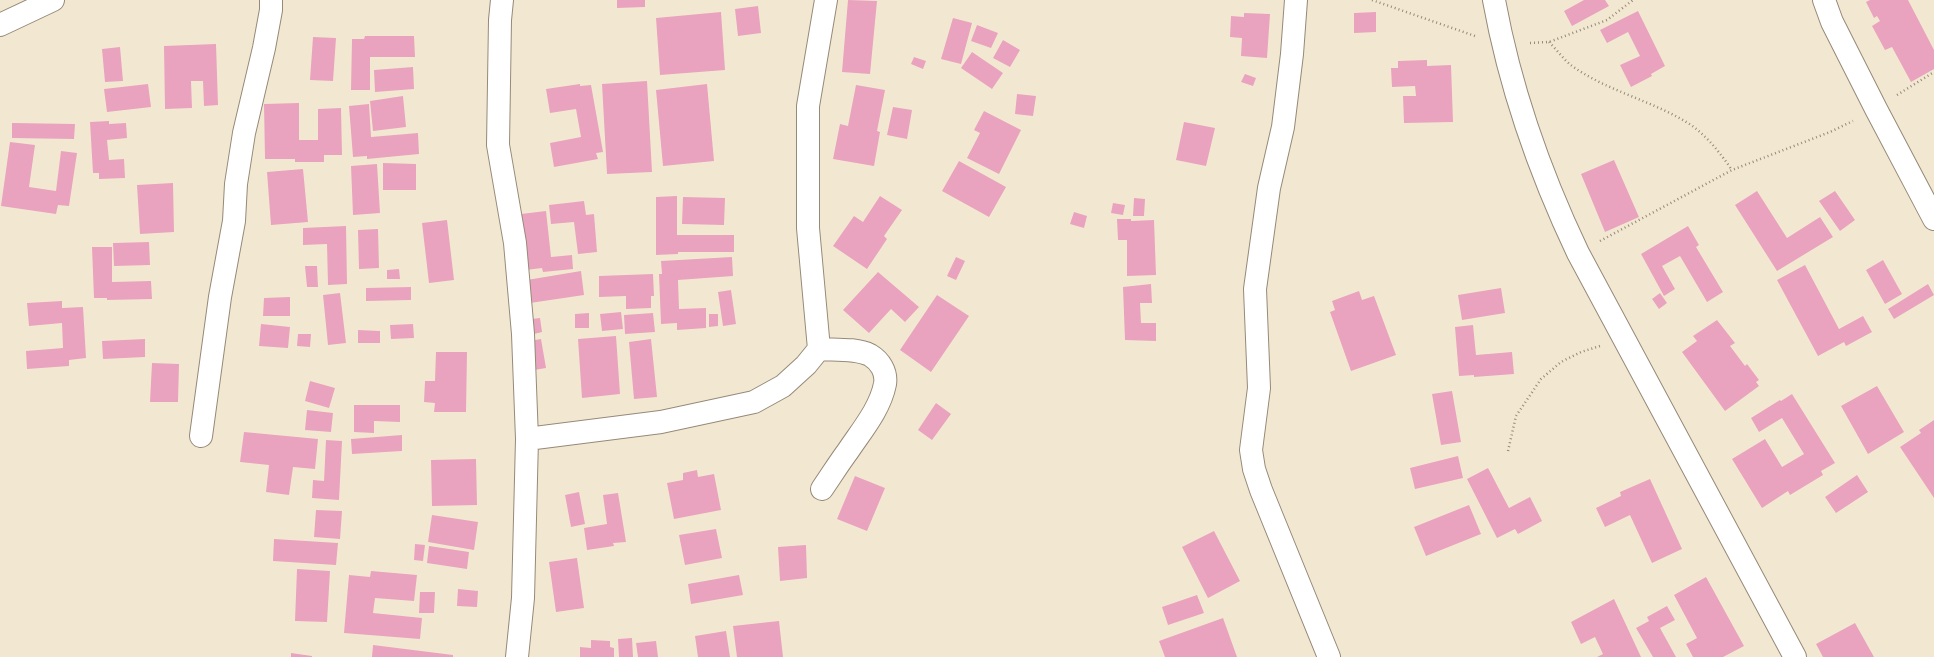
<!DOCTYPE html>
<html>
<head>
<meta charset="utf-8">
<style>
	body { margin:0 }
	canvas { display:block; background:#f2e8d2 }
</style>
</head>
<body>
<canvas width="1934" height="657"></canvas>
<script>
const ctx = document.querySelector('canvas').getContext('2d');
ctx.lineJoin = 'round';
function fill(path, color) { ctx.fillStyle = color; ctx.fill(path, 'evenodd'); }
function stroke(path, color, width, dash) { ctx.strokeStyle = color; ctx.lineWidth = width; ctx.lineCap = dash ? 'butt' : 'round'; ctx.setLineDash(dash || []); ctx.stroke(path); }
fill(new Path2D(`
	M617,0h28v7l-28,1z
	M848,0l29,1 -7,73 -28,-2z
	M1584,0h21l4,6 -37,20 -8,-15z
	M1870,0h38l26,50v19l-23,13 -19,-35 -7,3 -13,-24 8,-5 -3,-5 -3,2 -8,-16z
	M758,6l3,27 -23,3 -3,-27z
	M1638,11l27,55 -14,8 1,2 -21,11 -11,-22 20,-9 -12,-24 -21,11 -7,-13z
	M721,12l4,58 -65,5 -4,-57z
	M1376,12v20l-22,1v-20z
	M1244,13l26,1 -3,44 -26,-2 1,-18 -12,-1 1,-21 13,1z
	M953,18l19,5 -11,41 -20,-5z
	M977,25l21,8 -7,15 -20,-7z
	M365,36h49l1,21h-45v33h-19l1,-51h12z
	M313,37l23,1 -3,43 -23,-1z
	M1003,40l17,10 -10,17 -17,-9z
	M216,44l2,61 -14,1 -1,-25h-12l1,27 -27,1 -1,-63z
	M120,47l3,34 -18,1 -3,-33z
	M972,52l31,21 -11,16 -31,-21z
	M914,57l12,4 -3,8 -12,-5z
	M1427,60v6l24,-1 2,57 -49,1 -1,-27h13l-1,-10 -23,1 -1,-19h7v-7z
	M413,67l1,22 -39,3 -1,-22z
	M1245,74l11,4 -3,8 -12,-4z
	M647,81l5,91 -45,2 -5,-90z
	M148,84l3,23 -44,5 -3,-23z
	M580,84v2l11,-1 12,67 -7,1 2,6 -44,8 -4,-24 31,-6 -5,-28 -26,4 -4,-24z
	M707,84l7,77 -51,5 -7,-76z
	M856,85l29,5 -8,41 3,1 -6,34 -41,-7 7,-35 8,2z
	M1017,94l19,2 -3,20 -18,-2z
	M403,96l3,31 -33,4 -3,-30z
	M299,103v37h19v-31l23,-1 1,47h-18v7h-29v-3h-30l-1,-55z
	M369,104l2,33 47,-4 1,21 -52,5v-3l-14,1 -4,-51z
	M893,107l19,3 -5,29 -20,-4z
	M984,111l37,19 -22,44 -32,-16 13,-25 -6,-3z
	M109,121v3l17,-1 1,15 -20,2 2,20 15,-1 1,19 -26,1v-6h-6l-3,-51z
	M1184,122l31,6 -9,38 -30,-6z
	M12,123l63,1 -1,15 -62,-1z
	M10,142l25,3 -6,42 27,4 5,-40 16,2 -8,53 -11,-1 -2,9 -55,-8z
	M1614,160l25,57 -34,15 -24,-58z
	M959,161l47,26 -17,30 -47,-26z
	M383,163l33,1v26h-33z
	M377,164l3,49 -27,2 -2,-49z
	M303,169l5,53 -37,3 -4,-53z
	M173,183l1,49 -34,2 -3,-49z
	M1757,191l30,47 33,-21 13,20 -56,34 -42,-66z
	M1835,191l20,29 -15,11 -21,-30z
	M677,196v39h57v17h-56v2l-22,1v-58z
	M880,196l22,14 -18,26 3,3 -20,30 -34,-23 21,-30 9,6z
	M683,197l42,1 -1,27 -42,-1z
	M1134,198l11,1 -1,17h-11z
	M584,201l2,14 8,-1 3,38 -19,2 -4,-32 -23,2 -2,-19z
	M1113,203l12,2 -2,10 -12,-2z
	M546,211l5,46 21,-2 1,14 -30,3 -1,-4 -16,2 -5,-56z
	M1074,212l13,4 -3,12 -14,-4z
	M1117,219h14v2l23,-1 2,55 -29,1v-36h-9z
	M447,220l7,60 -25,3 -7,-60z
	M346,226l1,58 -19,1 -1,-41 -24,1v-17z
	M1688,226l11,19 -3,2 27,45 -16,10 -27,-46 -18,10 13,23 -11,7 -23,-42z
	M378,229l1,39 -20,1 -1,-39z
	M149,242l1,23 -36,1 -1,-23z
	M92,247h20v35l39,-1 1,18 -45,1v-2h-13z
	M732,257l1,19 -55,4 1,29 27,-1v20l-29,2v-7l-16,1 -2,-50h3l-1,-13z
	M956,257l9,4 -9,19 -9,-4z
	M1883,260l19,34 -17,10 -19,-34z
	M1805,265l34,64 24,-13 9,16 -26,14 -2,-4 -26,14 -41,-76z
	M305,266h12l1,21h-11z
	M399,269l1,10h-13v-9z
	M581,271l3,24 -54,8 -3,-23z
	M878,272l41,35 -14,15 -14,-13 -22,24 -26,-23z
	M653,274l1,22h-3v12l-25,1v-13l-27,1v-21z
	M1151,284l1,19h-12l1,20h15v18l-31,-1 -2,-53z
	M1928,284l6,11 -40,24 -6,-10z
	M411,287v13l-45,1v-13z
	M1501,288l4,25 -43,7 -4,-25z
	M731,290l5,34 -13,2 -5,-34z
	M1359,291l3,9 12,-4 22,59 -45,16 -21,-59 5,-2 -3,-9z
	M340,293l6,50 -18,2 -5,-50z
	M1660,293l7,10 -8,6 -7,-10z
	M937,295l32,21 -38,56 -31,-22z
	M290,297v19h-27l1,-18z
	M62,301v7l21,-1 3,51 -17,2v6l-42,3 -1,-18 37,-3 -1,-25 -33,3 -2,-23z
	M621,312l2,17 -21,2 -2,-17z
	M589,313v15h-14v-14z
	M653,313l2,19 -30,2 -1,-19z
	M709,314h9v12l-9,1z
	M540,318l2,14 -8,2 -2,-15z
	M1717,320l18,23 -5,3 15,20 2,-2 12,16 -3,2 3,4 -34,25 -43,-59 15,-11 -4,-5z
	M261,324l29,3 -2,21 -29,-2z
	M413,324l1,14 -23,1 -1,-14z
	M1473,325l3,30 36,-3 2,22 -40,3v-2l-15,1 -4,-49z
	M358,330l22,1v12h-22z
	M298,334h13l-1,13 -13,-1z
	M616,336l4,58 -38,4 -4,-59z
	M145,339v18l-42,2 -1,-18z
	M541,339l5,29 -12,2 -5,-29z
	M651,339l6,58 -23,2 -5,-57z
	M436,352h31l-1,60h-32l1,-9 -11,-1 1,-21h10z
	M152,363l27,1 -1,38h-28z
	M310,381l25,7 -6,20 -24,-7z
	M1877,386l27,46 -36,22 -27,-48z
	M1452,391l9,51 -20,3 -9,-51z
	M1792,394l43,69 -14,8 2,4 -33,20 -2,-4 -26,17 -30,-49 33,-20 17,28 22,-13 -22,-36 -23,14 -8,-14 29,-18 1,1z
	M936,403l15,11 -19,26 -14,-10z
	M354,405h46v17l-26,-1v12l-20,-1z
	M307,410l26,3 -2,19 -26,-2z
	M1934,420v78l-34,-51 21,-14 -2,-3z
	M244,432l74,7 -3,30 -22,-2 -4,28 -23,-3 3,-27 -29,-3z
	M402,435v16l-50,3 -1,-15z
	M326,440l16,1 -3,59 -27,-2 1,-18 11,1z
	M1458,456l5,22 -48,11 -5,-21z
	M476,459l1,46 -45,1 -1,-46z
	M1488,468l21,40 21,-11 12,24 -24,13 -3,-5 -18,9 -30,-59z
	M697,470l1,7 16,-3 7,36 -47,9 -7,-36 16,-3v-7z
	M1857,475l11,17 -32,21 -11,-16z
	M855,476l30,12 -18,43 -30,-12z
	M1650,479l32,70 -30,14 -22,-48 -25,12 -9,-19 25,-12 -1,-4z
	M579,492l6,32 -14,3 -6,-32z
	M618,493l8,49 -13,1 1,3 -27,4 -3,-22 23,-4 -4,-29z
	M1469,505l12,29 -55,22 -12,-29z
	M316,510l26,1 -2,28 -26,-2z
	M432,515l46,7 -4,28 -46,-8z
	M716,529l6,29 -37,7 -6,-30z
	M1214,531l26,50 -32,17 -26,-51z
	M274,539l64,4 -2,22 -63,-4z
	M415,544l10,1 -2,16 -9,-1z
	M806,545l1,33 -27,3 -2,-34z
	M429,546l40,6 -2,17 -40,-6z
	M577,558l7,50 -28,4 -7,-50z
	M297,569l33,2 -3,51 -32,-1z
	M371,571l46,4 -3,26 -39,-3 -2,15 49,5 -2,21 -76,-6 5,-58 21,2z
	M739,575l4,20 -52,9 -3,-20z
	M1706,577l38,69 -21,11h-30l-7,-13 11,-6 -23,-43z
	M458,589l20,2 -1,16 -20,-1z
	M420,592h15l-1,21h-15z
	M1197,595l7,18 -36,12 -6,-18z
	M1614,599l27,58h-44l6,-3 -8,-17 -14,7 -10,-22z
	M1667,606l8,14 -15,8 16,29h-23l-17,-29 13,-7 -2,-4z
	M1223,618l14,39h-72l-6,-16z
	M779,621l4,36h-46l-4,-31z
	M1855,623l19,34h-51l-7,-13z
	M726,631l4,26h-32l-3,-21z
	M632,638l1,19h-14l-1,-18z
	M591,640l19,1v6l4,1v9h-34v-10l11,1z
	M656,641l2,16h-20l-2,-14z
	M373,645l80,10v2h-81z
	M291,653l21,3v1h-21z`), '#eaa3be');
const minor = new Path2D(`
	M502,0l-2,20 -2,125 17,98 8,91 4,105 -4,159 -6,59
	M1296,0l-4,54 -9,73 -14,61 -14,101 4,99 -8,62 3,19 7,21 68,167
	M1494,0c16,88 46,173 84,253l217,404
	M1824,0l8,22 44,87 58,110
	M0,25l53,-25
	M819,349c16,1 37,-1 51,6 10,6 17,17 15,29 -5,25 -23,46 -37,67 -9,12 -17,25 -26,38
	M201,436l19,-139 14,-76 2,-37 8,-51 20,-85 7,-38v-10
	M527,439l134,-17 93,-20 29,-16 23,-21 13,-16 -11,-121v-122l18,-106`);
stroke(minor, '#968978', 24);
stroke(new Path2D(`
	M1372,0l103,36
	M1549,42c8,8 15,18 23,24 37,26 82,35 119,59 17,12 29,28 41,45
	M1530,43l19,-1 58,-22 26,-20
	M1897,95l37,-23
	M1600,241l132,-71 98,-38 23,-11
	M1508,451l8,-35 25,-37 20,-17 20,-10 19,-6`), '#968978', 2.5, [1, 3]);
stroke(minor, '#fff', 22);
</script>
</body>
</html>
